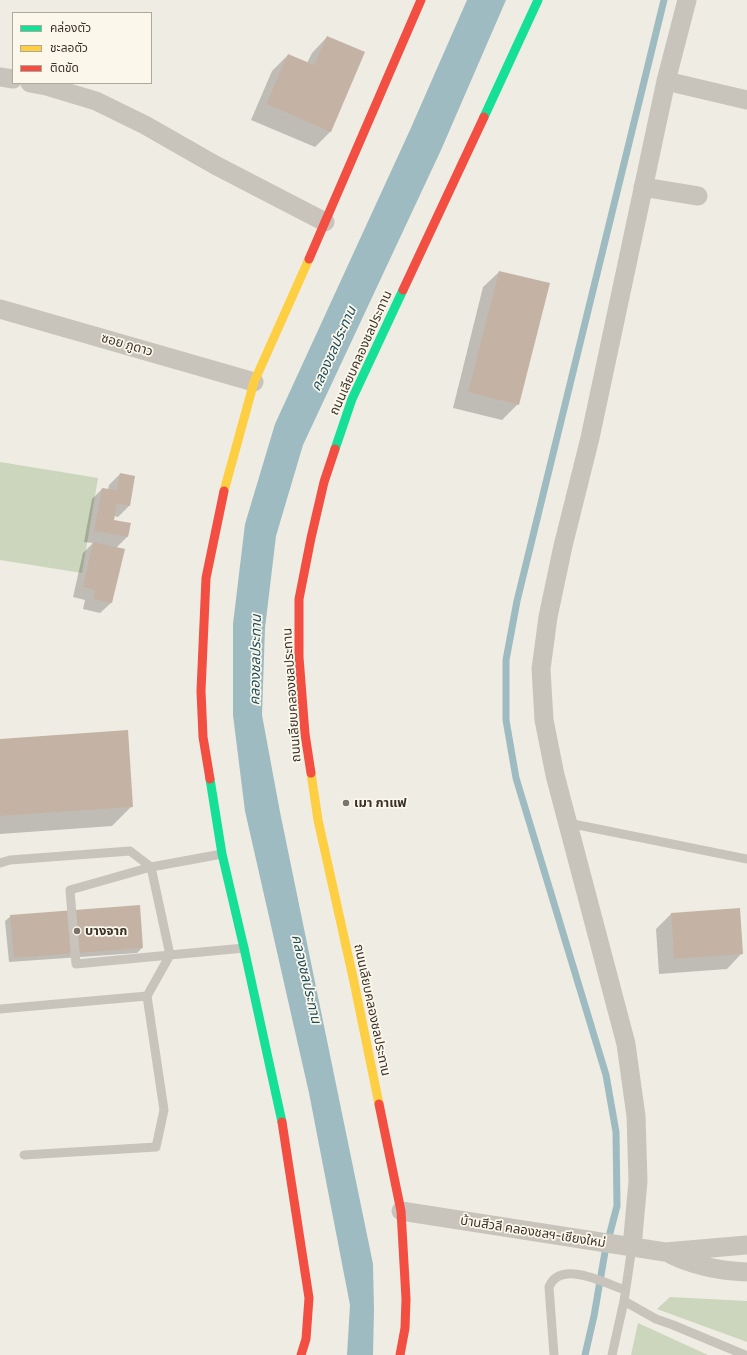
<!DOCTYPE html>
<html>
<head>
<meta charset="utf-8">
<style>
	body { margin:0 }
	#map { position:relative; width:747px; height:1355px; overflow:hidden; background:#efece3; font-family:Cabin,"Noto Sans Thai",sans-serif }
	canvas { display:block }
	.legend { position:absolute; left:12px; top:12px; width:140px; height:72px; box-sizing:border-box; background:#fbf7eb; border:1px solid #aea89d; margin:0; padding:5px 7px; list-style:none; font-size:12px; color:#3a3229 }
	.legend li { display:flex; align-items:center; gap:8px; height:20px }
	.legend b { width:20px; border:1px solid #aea89d }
</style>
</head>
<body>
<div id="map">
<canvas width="747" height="1355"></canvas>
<ul class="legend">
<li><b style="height:5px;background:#16e098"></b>คล่องตัว</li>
<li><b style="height:5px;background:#ffcf43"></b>ชะลอตัว</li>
<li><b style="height:5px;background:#f24e42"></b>ติดขัด</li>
</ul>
</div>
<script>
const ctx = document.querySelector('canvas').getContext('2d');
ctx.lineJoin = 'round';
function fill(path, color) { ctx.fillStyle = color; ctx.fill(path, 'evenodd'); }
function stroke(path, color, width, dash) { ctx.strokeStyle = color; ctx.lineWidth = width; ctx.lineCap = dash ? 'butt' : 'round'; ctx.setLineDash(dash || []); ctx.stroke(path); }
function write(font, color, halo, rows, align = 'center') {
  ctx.font = font + ' Cabin,"Noto Sans Thai",sans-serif'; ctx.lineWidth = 3.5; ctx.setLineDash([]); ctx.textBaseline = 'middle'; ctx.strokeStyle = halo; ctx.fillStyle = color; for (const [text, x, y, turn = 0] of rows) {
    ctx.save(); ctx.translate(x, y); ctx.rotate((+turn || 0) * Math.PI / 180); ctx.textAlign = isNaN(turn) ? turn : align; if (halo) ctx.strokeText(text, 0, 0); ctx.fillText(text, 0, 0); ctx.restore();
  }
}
fill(new Path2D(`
	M0,462l98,16 -16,95 -82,-13z
	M670,1297l77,4v41l-90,-33z
	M638,1323l70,32h-77z`), '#ccd6bc');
fill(new Path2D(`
	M467,0h39l-65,150 -138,295 -27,91 -11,92 -3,87 18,97 93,452 1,46 -1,45h-26l3,-50 -41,-212 -64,-282 -12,-96v-91l12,-100 30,-100 135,-294z`), '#9ebbc1');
fill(new Path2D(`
	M327,37l4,94 -16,16 -64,-27 21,-49 16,-16 19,8 5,-10z
	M499,272l19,132 -16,16 -49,-12 30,-121z
	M120,474l14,3 -5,29 -11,11 -4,-1 -1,5 14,16 -11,11 8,2 -13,53 -11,10 -17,-4 2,-9 -12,-3 10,-44 10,-10 -9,-1 8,-43 10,-10 6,1 1,-5z
	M0,740l132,66 -20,20 -112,8z
	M671,914l71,39 -15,16 -68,5 -3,-45z
	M11,916l131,32 -5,5 -128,9 -4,-41z`), '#0003');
stroke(new Path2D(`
	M585,1355l9,-39 11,-64 12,-46 -1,-74 -10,-57 -90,-297 -10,-58v-60l11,-59 147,-601`), '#9ebbc1', 7);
fill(new Path2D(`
	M327,36l38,16 -34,80 -65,-28 22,-50 26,11z
	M499,271l51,12 -31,122 -51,-13z
	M120,473l15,3 -5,30 -13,-2 -3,16 17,3 -3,14 -34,-6 8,-43 15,2z
	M93,542l32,7 -13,54 -19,-4 2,-9 -12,-3z
	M128,730l5,77 -133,9v-77z
	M140,905l3,43 -129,10 -4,-43z
	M740,908l3,46 -69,5 -3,-46z`), '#c4b3a4');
stroke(new Path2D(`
	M568,823l179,36
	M0,863l10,-3 120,-9 21,16 19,88 -94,9 -6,-74 81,-23 71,-13
	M0,1009l147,-13 23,-41 74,-7
	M24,1155l132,-8 8,-37 -17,-114
	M624,1301l32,18 17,6 72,30
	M554,1355l-5,-68c11,-28 56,-4 76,3
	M612,1355l12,-54 8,-54`), '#c8c4bc', 9);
stroke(new Path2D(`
	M0,77l13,2
	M666,81l81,19
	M30,83l16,3 50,15 49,24 70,40 110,57
	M643,187l55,9
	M0,309l254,73
	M401,1211l264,41 82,-7
	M632,1247l6,-66 -2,-65 -10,-72 -71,-269 -11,-55 -3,-51 7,-52 15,-71 27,-108 76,-357 21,-81
	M670,1254c24,12 50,17 77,18`), '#c8c4bc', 19);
stroke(new Path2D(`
	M484,117l54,-117
	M335,449l17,-50 51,-109
	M210,779l12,75 22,94 38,174`), '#16e098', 9);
stroke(new Path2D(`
	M224,491l30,-109 55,-123
	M311,773l7,47 36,162 25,122`), '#ffcf43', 9);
stroke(new Path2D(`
	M309,259l112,-259
	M403,290l81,-173
	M311,773l-6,-39 -6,-77v-58l12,-61 13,-56 11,-33
	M210,779l-7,-42 -2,-46 5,-113 18,-87
	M379,1104l22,107 5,88 -1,29 -5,27
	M282,1122l27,176 -3,41 -5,16`), '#f24e42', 9);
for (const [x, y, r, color] of [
	[346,803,4,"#79736a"],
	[77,931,4,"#79736a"]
]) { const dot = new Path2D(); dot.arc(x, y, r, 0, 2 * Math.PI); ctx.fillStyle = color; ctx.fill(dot); stroke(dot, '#fbf7eb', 1.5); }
write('13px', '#3a3229', '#fbf7eb', [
	["ซอย ภูดาว",127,345,16],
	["ถนนเลียบคลองชลประทาน",361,353,-66],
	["ถนนเลียบคลองชลประทาน",292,695,-94],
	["ถนนเลียบคลองชลประทาน",372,1010,78],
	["บ้านสีวลี คลองชลฯ-เชียงใหม่",533,1232,9]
]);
write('bold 13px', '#3a3229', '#fbf7eb', [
	["เมา กาแฟ",354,803],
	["บางจาก",85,931]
], 'left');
write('italic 14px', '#1c4d5e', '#fbf7eb', [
	["คลองชลประทาน",334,349,-66],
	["คลองชลประทาน",256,660,-89],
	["คลองชลประทาน",306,979,77]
]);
</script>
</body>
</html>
